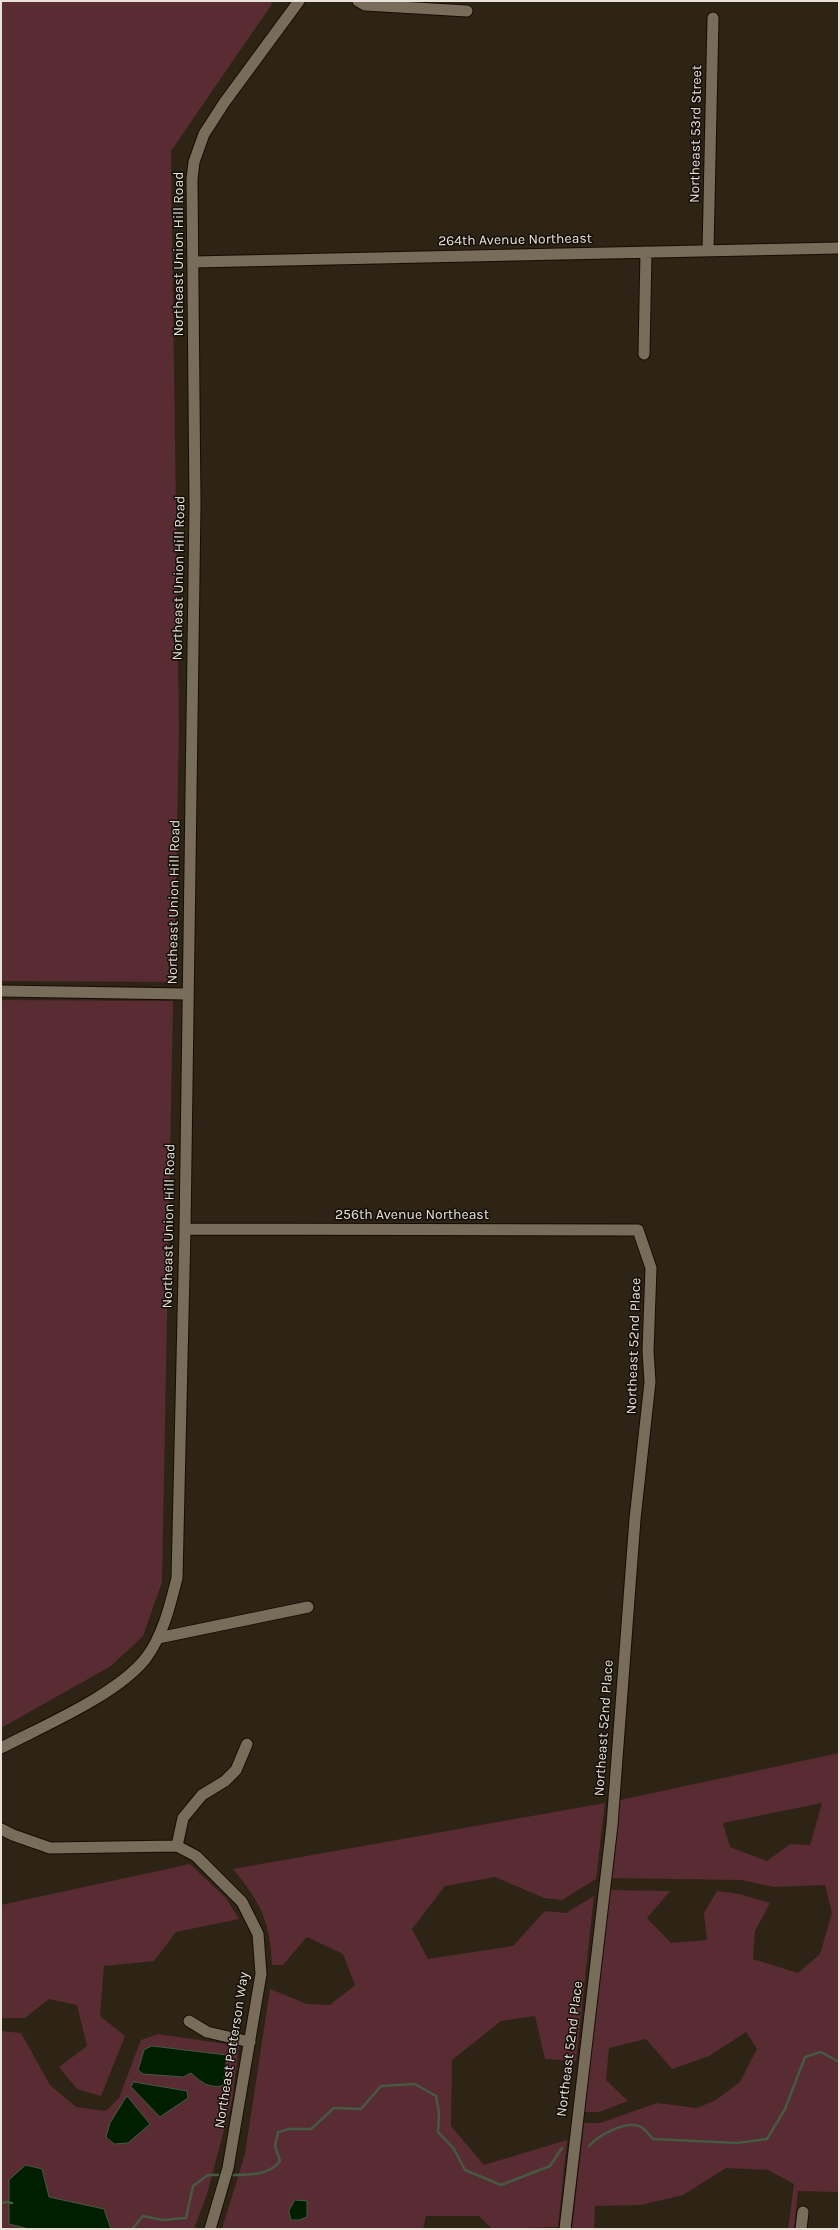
<!DOCTYPE html>
<html>
<head>
<meta charset="utf-8">
<style>
	body { margin:0 }
	#map { position:relative; width:840px; height:2230px; overflow:hidden; background:#2e2415; font-family:Karla,sans-serif }
	canvas { display:block }
	.frame { position:absolute; inset:0; border:2px solid #e8e2d8; pointer-events:none }
</style>
</head>
<body>
<div id="map">
<canvas width="840" height="2230"></canvas>
<div class="frame"></div>
</div>
<script>
const ctx = document.querySelector('canvas').getContext('2d');
ctx.lineJoin = 'round';
function fill(path, color) { ctx.fillStyle = color; ctx.fill(path, 'evenodd'); }
function stroke(path, color, width, dash) { ctx.strokeStyle = color; ctx.lineWidth = width; ctx.lineCap = dash ? 'butt' : 'round'; ctx.setLineDash(dash || []); ctx.stroke(path); }
function write(font, color, halo, rows, align = 'center') {
  ctx.font = font + ' Karla,sans-serif'; ctx.lineWidth = 3; ctx.setLineDash([]); ctx.textBaseline = 'middle'; ctx.strokeStyle = halo; ctx.fillStyle = color; for (const [text, x, y, turn = 0] of rows) {
    ctx.save(); ctx.translate(x, y); ctx.rotate((+turn || 0) * Math.PI / 180); ctx.textAlign = isNaN(turn) ? turn : align; if (halo) ctx.strokeText(text, 0, 0); ctx.fillText(text, 0, 0); ctx.restore();
  }
}
fill(new Path2D(`
	M1,1h273l-103,150 8,578 -5,253 -173,-1z
	M1,1000l172,1 -11,581 -19,54 -32,30 -110,62z
	M839,1753v439l-41,-1 -4,38h-6l6,-45 -26,-14 -42,-2 -43,27 -42,10 -46,1 -1,23h-22l12,-106h16l57,-20 40,5 19,-8 24,-18 17,-33 -11,-17 -37,24 -37,13 -26,-30 -37,9 -3,32 22,21 -29,11h-15l26,-222 60,1 -23,27 24,25 36,-3 -3,-27 13,-22 22,3 31,9 -15,28 -2,28 45,14 22,-19 12,-41 -7,-28 -51,2 -32,-7 -131,-2 9,-78zM822,1803l-12,42 -20,-1 -23,17 -37,-14 -7,-24z
	M605,1803l-9,76 -34,21 -18,-2 -49,-21 -50,9 -33,43 16,30 85,-13 32,-35 21,2 28,-17 -18,165 -31,-2 -10,-43 -34,5 -49,39 -1,66 33,39 83,-25 -9,87 -66,2 -13,-13h-53l-3,13h-201l23,-75 25,-165 37,15 23,1 25,-20 -12,-31 -36,-17 -24,28h-11c-2,-44 -11,-62 -39,-96z
	M190,1864l36,34 13,21 -63,13 -22,29 -50,5 -4,50 25,20 -24,60 -24,-7 -18,-22 28,-21 -10,-41 -28,-6 -24,19h-24v-113z
	M1,2031l20,2 29,52 26,22 30,4 13,-13 22,-58 17,-6 81,12 -7,54 -25,94 -13,35h-193z`), '#592b33');
const water = new Path2D(`
	M152,2046l75,9 -4,31c-15,2 -21,-3 -32,-13l-8,4 -40,-3 -5,-4 6,-20z
	M134,2082l53,9 1,7 -28,19 -29,-30z
	M127,2096l23,28 -22,19 -14,1 -8,-7 4,-14z
	M26,2165l16,4 7,28 55,12 7,20h-82l-20,-5v-44z
	M295,2200l12,1v16l-8,3h-8l-2,-9z`);
fill(water, '#001f01');
stroke(water, '#465a42', 1);
stroke(new Path2D(`
	M589,2146c10,-11 35,-25 50,-20 6,2 10,9 14,13l84,4 30,-4 18,-30 20,-52 16,-5 18,10
	M233,2175c16,0 37,0 47,-14l-5,-15 3,-14 11,-3h22l23,-21 27,1 20,-23 34,-2 21,12 3,16 -1,20 16,17 11,21 36,15 49,-19 12,-18
	M1,2203l5,-1 6,1
	M132,2229l11,-13 20,4 23,-2 7,-32 15,-11h11`), '#465a42', 2.5);
const minor = new Path2D(`
	M358,1l7,4 102,6
	M708,251l5,-233
	M193,262l646,-14
	M644,354l2,-102
	M1,991l186,3
	M185,1229l453,1 13,38 -3,83 2,31 -15,137 -23,306 -47,404
	M158,1638l150,-31
	M1,1748c42,-22 116,-53 145,-90 17,-23 24,-52 31,-80l8,-349 10,-725 -3,-325 2,-17 10,-28 20,-31 75,-102
	M1,1829l12,6 37,13 127,-2 19,10 46,46 16,32 3,40 -33,194 -18,61
	M177,1846l6,-28 19,-23 23,-14 11,-11 11,-26
	M189,2021l18,11 43,10
	M801,2229l2,-17`);
stroke(minor, '#160d02', 13);
stroke(minor, '#786d5b', 11);
write('14px', '#e8e2d8', '#130e08', [
	["Northeast 53rd Street",696,134,-89],
	["264th Avenue Northeast",515,240,-1],
	["Northeast Union Hill Road",179,254,-90],
	["Northeast Union Hill Road",179,578,-89],
	["Northeast Union Hill Road",174,902,-89],
	["256th Avenue Northeast",412,1215],
	["Northeast Union Hill Road",169,1226,-89],
	["Northeast 52nd Place",634,1346,-88],
	["Northeast 52nd Place",604,1728,-86],
	["Northeast 52nd Place",570,2049,-83],
	["Northeast Patterson Way",232,2050,-81]
]);
</script>
</body>
</html>
